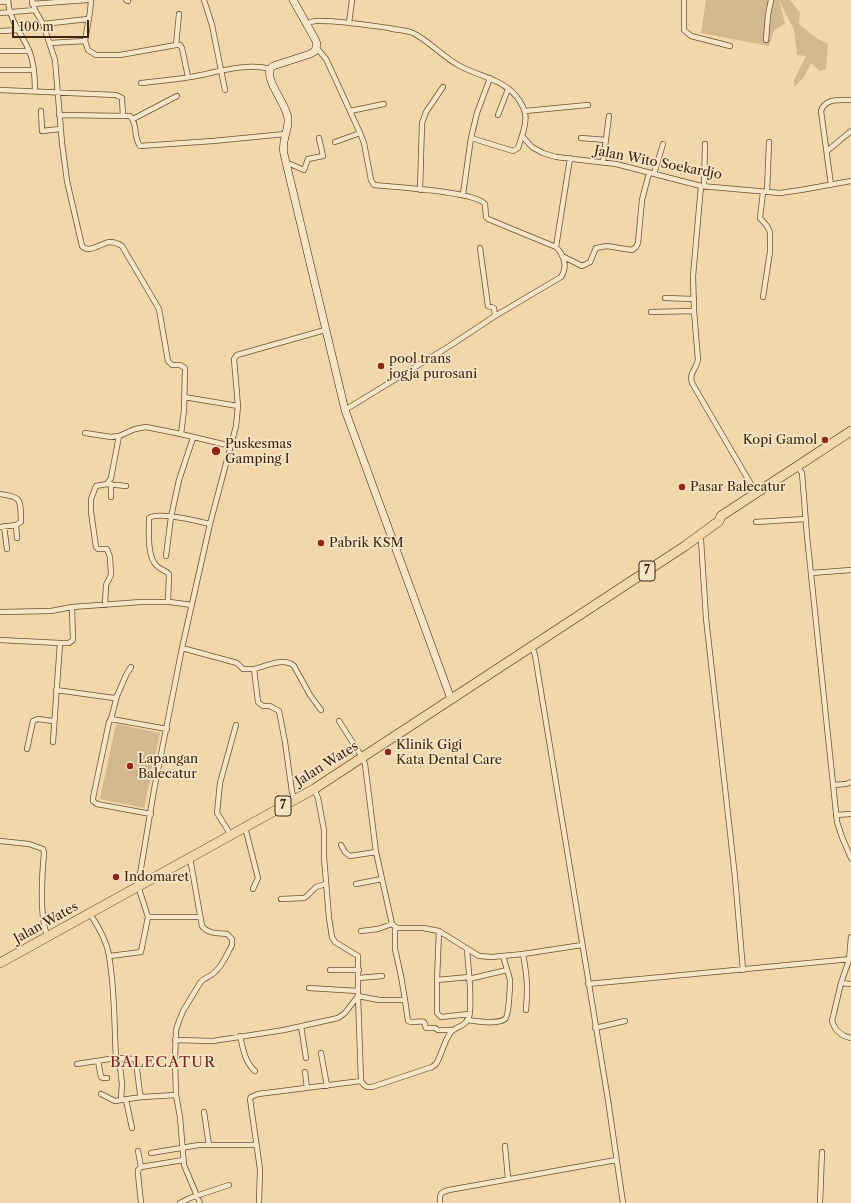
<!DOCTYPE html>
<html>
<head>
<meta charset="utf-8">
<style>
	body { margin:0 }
	#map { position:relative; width:851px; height:1203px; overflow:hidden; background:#f1d7a9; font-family:"Libre Caslon Text",serif }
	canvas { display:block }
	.scale { position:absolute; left:12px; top:20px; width:77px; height:18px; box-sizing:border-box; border:2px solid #3c230e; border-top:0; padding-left:5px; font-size:12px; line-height:14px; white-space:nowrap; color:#3c230e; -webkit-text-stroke:3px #f6e5c7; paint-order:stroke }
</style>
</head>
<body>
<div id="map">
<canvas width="851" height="1203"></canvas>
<div class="scale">100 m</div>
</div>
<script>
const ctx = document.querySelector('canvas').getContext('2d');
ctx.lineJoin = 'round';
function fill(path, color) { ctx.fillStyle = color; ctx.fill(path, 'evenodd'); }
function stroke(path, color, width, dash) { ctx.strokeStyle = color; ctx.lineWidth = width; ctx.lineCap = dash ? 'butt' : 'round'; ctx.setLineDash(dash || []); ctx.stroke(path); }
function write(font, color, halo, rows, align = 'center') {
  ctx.font = font + ' "Libre Caslon Text",serif'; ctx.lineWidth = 3.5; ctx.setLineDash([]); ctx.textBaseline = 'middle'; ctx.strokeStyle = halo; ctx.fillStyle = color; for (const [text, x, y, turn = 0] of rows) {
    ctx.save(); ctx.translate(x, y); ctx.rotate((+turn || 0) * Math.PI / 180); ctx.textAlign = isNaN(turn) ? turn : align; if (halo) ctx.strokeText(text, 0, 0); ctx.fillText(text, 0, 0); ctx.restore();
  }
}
fill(new Path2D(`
	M706,0h73l6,24 -11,6 -5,16 -68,-13z
	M779,0h11l10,13 -1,11 17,14 12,6 -2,25 -6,2 -9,-8 -7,14 -10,10v-7l12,-24 -9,-1 -3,-25z
	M116,724l44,9 -16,75 -44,-9z`), '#d2b88f');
const street = new Path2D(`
	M8,0c1,19 13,33 21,50 5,12 6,27 6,41
	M32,0l3,10 8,14 12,36 7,83 5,38 15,65c7,8 19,-3 28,-4 4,0 9,2 12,4l37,63 9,52 4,4h8l5,3 -1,42 -3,24 50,12
	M91,0l-1,12 -5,29 3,9 8,5h24l56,-10h4l2,3 6,29
	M126,0l2,1
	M204,0l8,25 13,65
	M684,0v30l7,6 39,10
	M0,2h8
	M32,4l55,-4
	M0,13l35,-3
	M349,23l3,-23
	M43,24l45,-5
	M307,24c3,-2 6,-3 9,-3 22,-1 51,4 73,7 7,2 17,2 24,5 16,8 29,23 45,32 19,11 43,13 58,31 12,15 11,24 6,40l10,11 11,6 13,4 60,7 85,22 79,7 21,-3 50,-9
	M0,31l19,-1
	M766,40l2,-25 3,-15
	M50,43l35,-2
	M176,45l3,-31
	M316,47l10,12 8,17 26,57 -25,9
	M0,51h29
	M0,70h34
	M141,83c16,-2 33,-3 49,-6 25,-4 56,-15 80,-8
	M0,90l116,5 6,3 1,18
	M41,111l1,20 18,-2
	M350,111l34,-7
	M525,111l63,-6
	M59,115l71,1c8,8 3,21 10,30l73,-5 72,-7
	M498,115l10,-26
	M133,119l44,-23
	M471,138l42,13 5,-3 4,-12
	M581,138l25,2
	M827,151l24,-20
	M603,162l6,-46
	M287,165l3,-1 14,6 4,-11 15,-3 -4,-18
	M654,174l9,-30
	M831,185l-10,-74c4,-13 18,-11 30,-11
	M701,186l-8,90 1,35 4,49c-2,10 -9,12 -6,23l64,110
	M704,186l1,-42
	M420,190l2,-67 4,-11 17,-25
	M767,192l2,-50
	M463,194l8,-56 6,-25 13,-35
	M556,247l14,-89
	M480,248l8,58 6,2 1,8
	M562,256l20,10 8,-4 6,-14 11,-2 25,4 4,-3 2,-4 4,-43 7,-27
	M763,297l7,-45v-20l-3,-6 -7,-8 3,-26
	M665,298l29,1
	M651,312l43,-1
	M184,397l54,9
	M345,410l103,-63 47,-31 66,-39c7,-10 3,-22 -5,-30l-68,-28 -2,-2 -1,-13c-10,-13 -91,-17 -111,-19l-3,-5 -7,-37 -4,-10
	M85,433l26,4 8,-1 16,-7 11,-2 35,7
	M797,466l5,7 5,63 30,286 5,15 9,21
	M107,484l19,2
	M0,494c23,3 20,6 21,28l-5,3 1,13
	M111,497v-13
	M756,522l49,-3
	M4,526l3,23
	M0,527l16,-2
	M699,536l2,4 5,78 29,259 8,93
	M166,556l5,-39 8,-37 14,-42
	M811,573l40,-3
	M168,602l1,-28c-4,-4 -10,-5 -13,-9 -9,-9 -7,-34 -7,-47 9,-7 49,3 61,6
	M105,605l1,-20 5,-10 -1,-18 -3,-8h-9l-2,-2 -5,-35v-13l5,-13 11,-2 4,-6 8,-42
	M0,612l51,-1 21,-4 69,-5h29l22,3
	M0,640l60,3
	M532,647l3,8 73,445 15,103
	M182,648l55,15 6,6h11l4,33 5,4h7l9,5 6,31 7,50 3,7
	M254,669c12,-3 30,-12 40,-3l16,29 11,15
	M56,690l58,8 3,-2 9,-21 5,-8
	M111,719l6,-23
	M339,721l23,36 3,7 11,88 16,72 5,4h26l16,3 40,25 13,1 31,-3 59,-9
	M53,742l7,-99h9l4,-3 -1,-33
	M27,749l6,-28 5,-2 15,2
	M834,785l12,-1 5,-2
	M151,814l-54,-10 -4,-3v-3l16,-76 2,-3 56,10
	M836,815l15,-1
	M245,827l13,51 -5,11
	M231,835l-14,-22 3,-30 16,-58
	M0,841l29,3 14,5 1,4c-2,20 -5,67 4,84
	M341,845l4,7 5,4 26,-4
	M190,858l12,68c6,8 16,7 25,8l5,5v6c-5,9 -9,20 -17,27 -4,5 -11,5 -15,11l-17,28 -4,10 -3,9 -1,30 1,35 4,22 4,48 16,38
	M356,884l26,-5
	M281,899l23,-1 3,-2 9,-9 10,-3
	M90,914c8,12 17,27 19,42 6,33 5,68 7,102
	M200,917h-52l-10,-31 16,-96 28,-142 28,-124 26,-98 2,-20 -4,-47 3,-4 88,-25
	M395,927v22l6,27 4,24
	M361,931l17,-2 14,-5
	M439,931l-2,49 32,-3
	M851,937l-2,23 -8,23 -9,38c3,10 9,15 19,17
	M523,954c4,21 5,34 3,56
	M110,956l31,-4 7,-35
	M330,970h29
	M359,978l23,-2
	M469,979l38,-9
	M437,980v33l4,4 28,-3
	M841,983l10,1
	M588,984l263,-25
	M309,988l49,3
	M467,1020c10,1 30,5 38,-1 4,-3 5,-33 5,-39 -2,-8 -5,-17 -7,-24
	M301,1026l5,32
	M595,1028l30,-7
	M453,1030h-15l-3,-2h-9l-2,-6c-5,-2 -11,2 -16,-1l-3,-21h-26l-21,-4 3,85 3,4 3,2h5l60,-20 4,-3c6,-9 9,-27 16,-33 6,-5 14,-5 17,-14 4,-13 -1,-52 -2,-68
	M240,1036c3,13 5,26 15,35
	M175,1040l38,1 71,-11 54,-12 7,-5 13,-17v-40l-23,-14 -3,-5 -3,-19 -5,-61v-27l-6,-32 -4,-9
	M321,1053l6,33
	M119,1058l3,26 -1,16 21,-3
	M98,1061l3,16 2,1h4
	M77,1064l39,-6 19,1 1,2 4,33 2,3 34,-2
	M305,1072l2,16
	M101,1094l14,7 6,-1
	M126,1100l6,28
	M204,1112l5,33
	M505,1146l3,32
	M138,1151l3,16
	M151,1153l48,-8h57
	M141,1203l-3,-29v-4l3,-3 42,-7
	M180,1203l10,-5 39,-13
	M259,1203l1,-34 -10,-70 1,-2 7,-3 103,-13
	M440,1203c-1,-9 1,-11 9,-13l167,-30
	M820,1203l2,-51`);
const secondary = new Path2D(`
	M293,0l22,39 2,5 -2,7 -5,3 -37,12 -3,3c-4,14 17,35 18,50 1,12 -7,20 -4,35l61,256 106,289`);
const highway = new Path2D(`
	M0,963l314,-174 371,-243 34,-25 2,-5 130,-85`);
stroke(street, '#695035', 6);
stroke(secondary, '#3c230e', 8);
stroke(highway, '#3c230e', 10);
stroke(street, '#f6e5c7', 4.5);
stroke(secondary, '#f6e5c7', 7);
stroke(highway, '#f1d7a9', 9);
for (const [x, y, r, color] of [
	[381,366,4,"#8f2418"],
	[825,440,4,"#8f2418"],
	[216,451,5,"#8f2418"],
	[682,487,4,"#8f2418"],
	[321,543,4,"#8f2418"],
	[388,752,4,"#8f2418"],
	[130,766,4,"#8f2418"],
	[116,877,4,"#8f2418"]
]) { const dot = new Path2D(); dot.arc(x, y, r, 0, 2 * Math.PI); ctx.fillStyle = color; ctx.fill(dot); stroke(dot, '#f6e5c7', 1.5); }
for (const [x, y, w] of [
	[647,571,16],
	[283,806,16]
]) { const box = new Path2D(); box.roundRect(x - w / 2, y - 10, w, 20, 3); ctx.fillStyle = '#f6e5c7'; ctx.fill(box); stroke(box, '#3c230e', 1); }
write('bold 12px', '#3c230e', null, [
	["7",647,571],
	["7",283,806]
]);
write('13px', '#3c230e', '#f6e5c7', [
	["Jalan Wito Soekardjo",658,163,11],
	["Jalan Wates",327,764,-32],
	["Jalan Wates",46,923,-29]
]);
write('13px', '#3c230e', '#f6e5c7', [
	["pool trans",389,359],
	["jogja purosani",389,374],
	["Kopi Gamol",817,440,"right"],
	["Puskesmas",225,444],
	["Gamping I",225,459],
	["Pasar Balecatur",690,487],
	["Pabrik KSM",329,543],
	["Klinik Gigi",396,745],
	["Kata Dental Care",396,760],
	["Lapangan",138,759],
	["Balecatur",138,774],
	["Indomaret",124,877]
], 'left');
ctx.letterSpacing = '1px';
write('15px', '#7a1f14', '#f6e5c7', [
	["BALECATUR",163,1063]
]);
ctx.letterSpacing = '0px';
</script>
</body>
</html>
